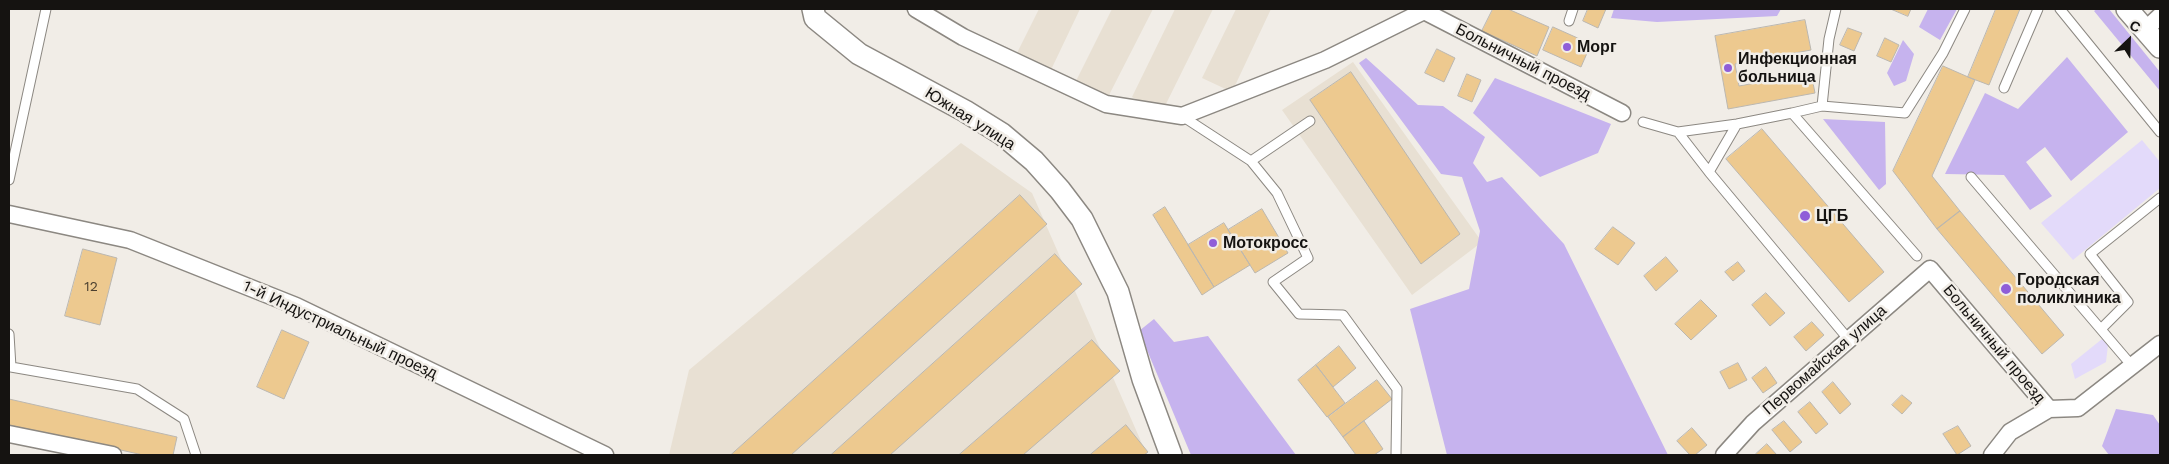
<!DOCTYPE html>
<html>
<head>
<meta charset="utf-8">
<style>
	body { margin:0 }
	#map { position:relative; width:2169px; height:464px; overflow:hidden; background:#f1ede7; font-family:"Work Sans",sans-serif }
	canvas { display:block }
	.frame { position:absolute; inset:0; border:10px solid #151311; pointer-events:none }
	.north { position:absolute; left:2104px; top:15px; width:50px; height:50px; -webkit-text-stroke:4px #f1ede7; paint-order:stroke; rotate:24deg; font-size:14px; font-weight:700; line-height:20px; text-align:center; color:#151311 }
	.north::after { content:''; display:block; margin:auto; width:18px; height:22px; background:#151311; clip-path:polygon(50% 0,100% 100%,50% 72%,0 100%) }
</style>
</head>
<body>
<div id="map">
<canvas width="2169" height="464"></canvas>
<div class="frame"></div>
<div class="north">С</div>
</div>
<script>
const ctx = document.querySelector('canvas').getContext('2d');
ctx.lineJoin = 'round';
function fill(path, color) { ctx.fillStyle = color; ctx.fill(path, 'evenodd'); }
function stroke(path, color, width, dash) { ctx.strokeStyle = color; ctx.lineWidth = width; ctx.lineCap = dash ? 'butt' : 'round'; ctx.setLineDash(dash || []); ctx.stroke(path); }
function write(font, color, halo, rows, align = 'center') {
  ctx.font = font + ' "Work Sans",sans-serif'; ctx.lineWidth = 5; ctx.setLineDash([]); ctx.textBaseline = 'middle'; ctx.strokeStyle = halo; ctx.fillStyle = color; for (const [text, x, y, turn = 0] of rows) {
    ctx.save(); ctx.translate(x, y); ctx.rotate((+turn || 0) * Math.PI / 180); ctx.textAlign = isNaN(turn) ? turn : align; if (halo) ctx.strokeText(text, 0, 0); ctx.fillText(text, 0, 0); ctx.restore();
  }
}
fill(new Path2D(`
	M1039,9h41l-31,65 -34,-17z
	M1112,9h41l-45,88 -32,-16z
	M1175,9h38l-51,103 -30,-15z
	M1236,9h35l-39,83 -30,-14z
	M1353,62l129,180 -70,53 -130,-185z
	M961,143l71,50 115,262h-478l20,-85z`), '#e8e0d3');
fill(new Path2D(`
	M2142,140l18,22v26l-87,72 -32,-37z
	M2102,339l6,6 -2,17 -31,17 -4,-15z`), '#e3dafa');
fill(new Path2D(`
	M1614,9h167l-4,7 -120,6 -46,-4z
	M1928,9h29l-17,31 -21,-13z
	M2097,9h12l51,63v19l-66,-80z
	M1903,40l11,14 -8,27 -12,5 -7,-13z
	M2067,57l61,75 -57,49 -26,-34 -19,15 26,34 -22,14 -26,-35 -59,-1 40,-81 33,16z
	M1366,58l52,47 25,1 42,31 -12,26 14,19 15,-5 62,67 104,211h-221l-37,-146 59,-20 11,-58 -18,-54 -21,-3 -82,-111z
	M1495,78l116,46 -13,29 -58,24 -67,-64z
	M1823,119l62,3 1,62 -7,6z
	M1154,319l20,23 34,-6 88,119h-105l-52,-124z
	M2116,409l37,6 7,10v30h-51l-7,-9z`), '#c6b3ee');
const building = new Path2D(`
	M1493,9h15l41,18 -12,29 -55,-25z
	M1588,9h18l-8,19 -15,-7z
	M1891,9h20l-3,7z
	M1996,9h24l-31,76 -21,-8z
	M1805,20l6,30 -76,14 4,22 72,-13 4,20 -87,16 -13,-73z
	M1553,27l38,17 -10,23 -38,-17z
	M1848,28l14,5 -8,18 -14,-6z
	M1885,38l14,7 -8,17 -14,-6z
	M1437,49l18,9 -11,24 -19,-9z
	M1943,66l32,14 -43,96 28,35 -23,18 -44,-58z
	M1351,72l109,162 -39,30 -111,-164z
	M1467,74l14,6 -9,22 -14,-6z
	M1762,129l122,143 -35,30 -123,-143z
	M1020,195l27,29 -256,231h-60z
	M1165,207l49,80 -12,8 -49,-80z
	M1262,209l26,44 -33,20 -27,-43z
	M1960,211l104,124 -22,19 -105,-125z
	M1224,223l26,42 -36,22 -26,-42z
	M1613,227l22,16 -17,22 -23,-16z
	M83,249l34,9 -17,67 -35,-9z
	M1055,254l27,30 -192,171h-59z
	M1666,257l12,14 -22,20 -12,-15z
	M1738,262l7,9 -12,10 -8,-9z
	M1766,293l19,20 -15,13 -18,-21z
	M1701,300l16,16 -26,24 -16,-16z
	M1812,322l12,13 -18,16 -12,-14z
	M282,330l27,12 -25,57 -27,-12z
	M1092,340l28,31 -97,84h-64z
	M1339,346l17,22 -23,19 -17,-22z
	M1738,363l9,17 -18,9 -9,-17z
	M1316,365l29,38 -18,14 -29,-37z
	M1766,367l11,16 -14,10 -11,-15z
	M1377,380l15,19 -49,38 -15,-20z
	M1833,382l18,22 -11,10 -18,-22z
	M1902,395l10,8 -10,11 -10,-9z
	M9,399l168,38 -4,18h-30l-134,-30z
	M1810,402l18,22 -12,10 -18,-22z
	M1364,421l19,28 -9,6h-18l-13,-18z
	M1784,421l18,21 -12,10 -18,-22z
	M1126,425l22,27 -4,3h-54z
	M1958,426l13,20 -14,9 -14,-21z
	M1692,428l15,17 -12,10h-5l-13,-14z
	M1767,444l10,11h-20l-1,-1z`);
fill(building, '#edc98f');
stroke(building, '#bbb7b0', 1);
const service = new Path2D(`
	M2060,9l100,123
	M1569,21l4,-12
	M2004,88l34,-79
	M1822,106l83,7 38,-60 22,-44
	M1792,113l30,-7 7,-67 7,-30
	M1182,116l69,45 26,32 31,65 -35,24 26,32 44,1 54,74 -1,66
	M1643,122l35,10
	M1737,124l-28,48 -31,-40 59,-8 55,-11 125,143
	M1251,161l59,-40
	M1709,172l140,168
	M1971,177l162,190
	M9,180l37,-171
	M2101,329l27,-27 -38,-48 70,-56
	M9,334l2,33 126,22 47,30 12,36`);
const minor = new Path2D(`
	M916,9l47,28 143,67 76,12 143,-56 99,-49
	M1424,11l198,102
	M2146,29l14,-13
	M9,214l121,26 166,66 309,149
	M9,434l104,21
	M1724,455l29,-32 177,-154 119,140 29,-1 82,-64
	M1992,455l18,-23 39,-23`);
const tertiary = new Path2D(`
	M813,9l2,9 44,36 106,57 37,23 32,27 26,29 22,29 36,73 25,87 28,76
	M2127,9l33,38`);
stroke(service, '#8c8882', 11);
stroke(minor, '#8c8882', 19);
stroke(tertiary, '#8c8882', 24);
stroke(service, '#fff', 9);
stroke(minor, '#fff', 16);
stroke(tertiary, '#fff', 21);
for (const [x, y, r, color] of [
	[1567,47,5,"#8f5ed8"],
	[1728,68,5,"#8f5ed8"],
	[1805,216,6,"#8f5ed8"],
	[1213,243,5,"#8f5ed8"],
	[2006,289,6,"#8f5ed8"]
]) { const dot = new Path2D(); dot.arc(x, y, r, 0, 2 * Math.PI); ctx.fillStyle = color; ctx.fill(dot); stroke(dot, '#f1ede7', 2); }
write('14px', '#4b4030', null, [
	["12",91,287]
]);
write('bold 16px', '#151311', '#f1ede7', [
	["Морг",1577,47],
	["Инфекционная",1738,59],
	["больница",1738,77],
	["ЦГБ",1816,216],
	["Мотокросс",1223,243],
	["Городская",2017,280],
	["поликлиника",2017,298]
], 'left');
write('16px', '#151311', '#f1ede7', [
	["Больничный проезд",1523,62,27],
	["Южная улица",970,119,32],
	["1-й Индустриальный проезд",340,330,25],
	["Больничный проезд",1994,344,50],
	["Первомайская улица",1825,360,-41]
]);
</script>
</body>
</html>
